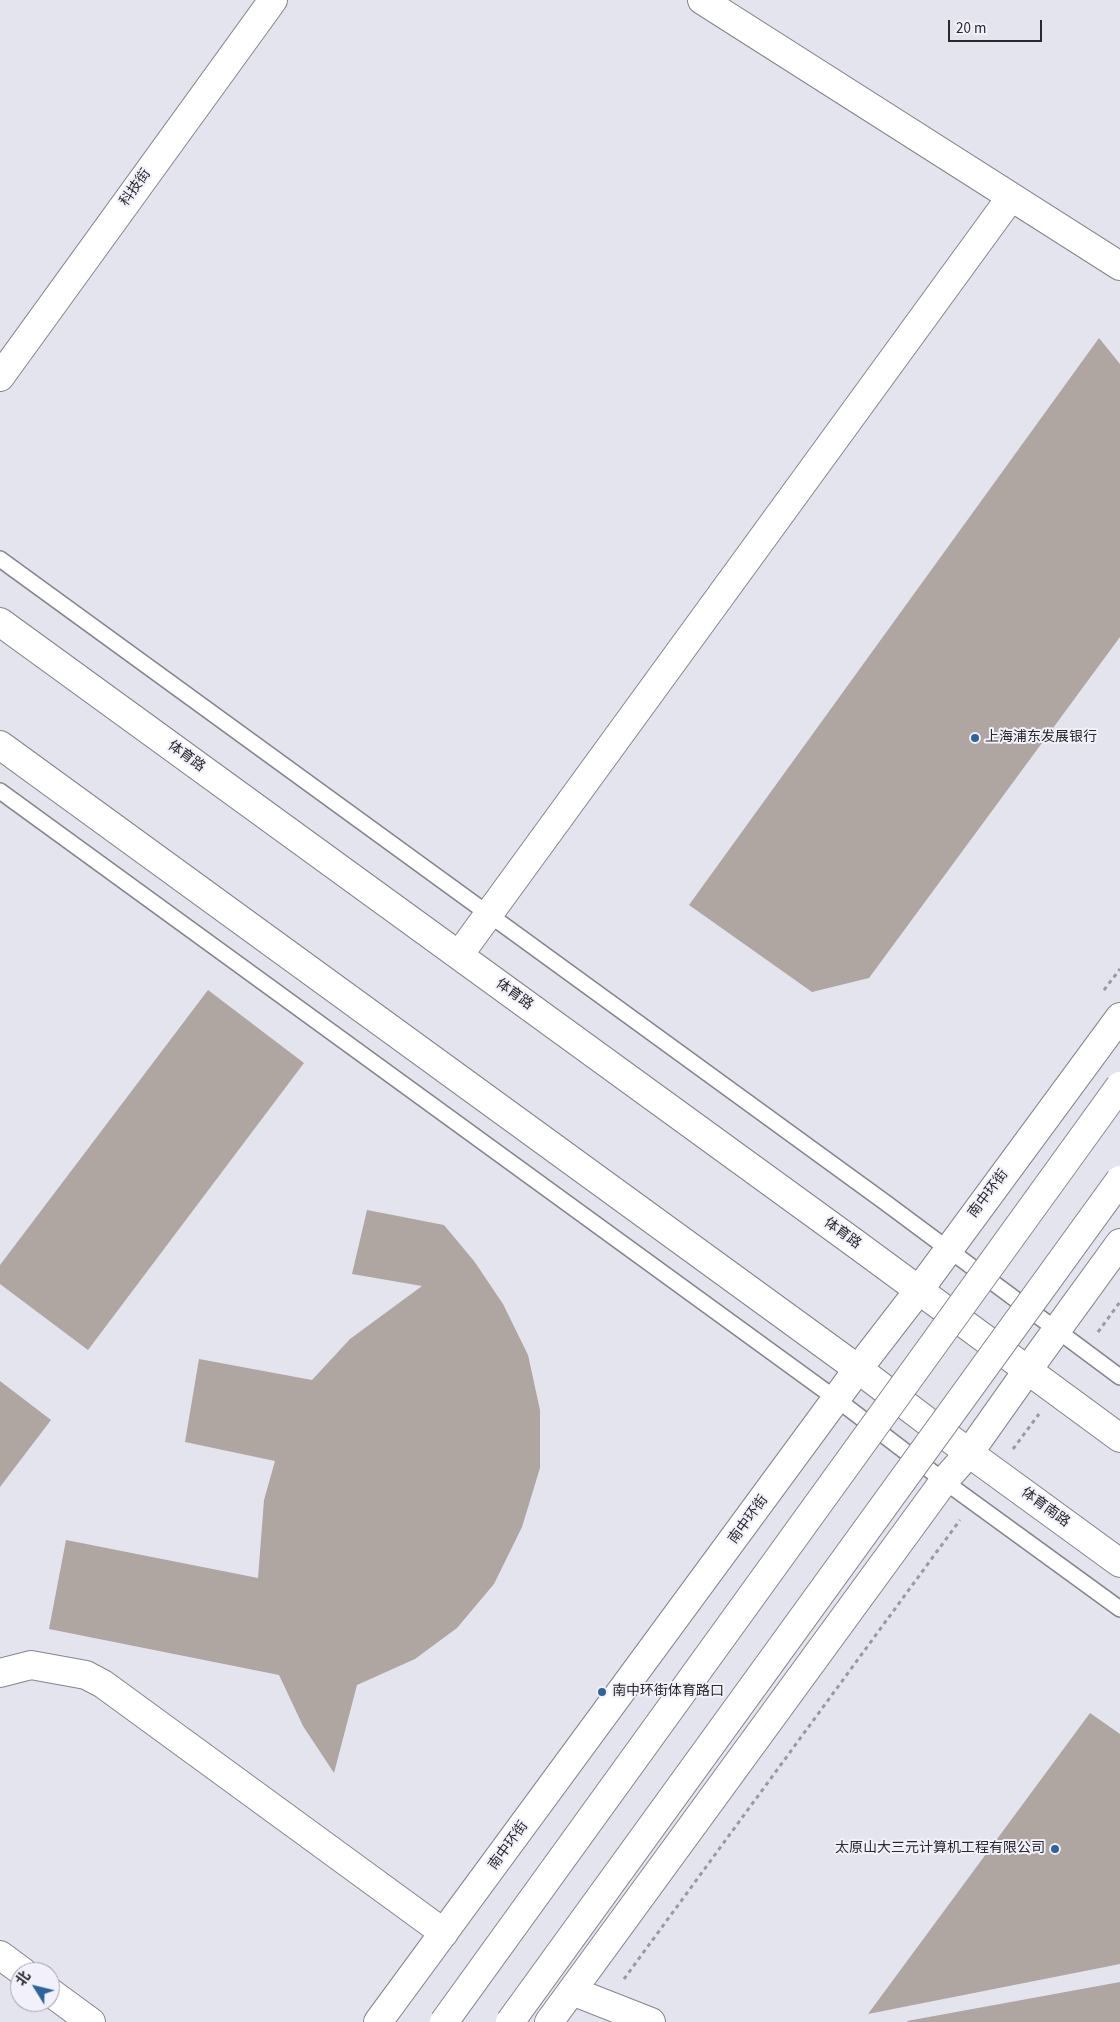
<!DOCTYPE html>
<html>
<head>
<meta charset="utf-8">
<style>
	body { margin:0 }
	#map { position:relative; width:1120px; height:2022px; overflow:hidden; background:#e4e4ee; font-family:"Source Sans 3","Noto Sans SC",sans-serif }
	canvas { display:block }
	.north { position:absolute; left:10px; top:1962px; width:50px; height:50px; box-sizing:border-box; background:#f2f1fb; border:1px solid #a2a1a8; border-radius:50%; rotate:306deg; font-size:14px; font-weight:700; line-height:20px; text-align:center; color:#29292c }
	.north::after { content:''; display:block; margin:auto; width:18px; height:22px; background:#2c659d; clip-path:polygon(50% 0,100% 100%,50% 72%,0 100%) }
	.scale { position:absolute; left:948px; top:20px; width:94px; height:22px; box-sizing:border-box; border:2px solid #29292c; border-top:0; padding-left:6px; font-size:15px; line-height:18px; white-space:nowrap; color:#29292c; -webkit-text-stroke:4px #f2f1fb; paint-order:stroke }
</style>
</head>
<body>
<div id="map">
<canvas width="1120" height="2022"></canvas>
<div class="north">北</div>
<div class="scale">20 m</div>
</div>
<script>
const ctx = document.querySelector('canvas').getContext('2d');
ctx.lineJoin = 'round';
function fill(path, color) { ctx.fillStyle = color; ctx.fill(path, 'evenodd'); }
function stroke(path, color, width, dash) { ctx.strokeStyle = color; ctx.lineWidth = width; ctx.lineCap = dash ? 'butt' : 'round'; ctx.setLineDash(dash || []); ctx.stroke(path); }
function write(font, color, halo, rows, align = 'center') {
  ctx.font = font + ' "Source Sans 3","Noto Sans SC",sans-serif'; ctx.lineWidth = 4; ctx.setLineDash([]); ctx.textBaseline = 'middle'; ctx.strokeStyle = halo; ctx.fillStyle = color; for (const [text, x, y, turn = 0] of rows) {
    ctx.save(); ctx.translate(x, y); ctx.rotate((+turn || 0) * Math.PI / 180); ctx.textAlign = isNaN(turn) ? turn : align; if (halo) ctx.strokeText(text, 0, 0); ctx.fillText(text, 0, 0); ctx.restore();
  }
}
fill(new Path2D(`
	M1099,338l21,26v273l-251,341 -57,14 -123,-87z
	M208,990l96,73 -216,287 -88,-66v-19z
	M367,1210l77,15 30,36 29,43 25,51 12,55v58l-18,59 -28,57 -37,44 -42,31 -58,26 -23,88 -31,-47 -24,-51 -230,-46 17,-89 192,38 6,-78 11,-39 -90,-19 14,-83 113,21 38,-41 72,-53 -70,-12z
	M0,1381l51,39 -51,67z
	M1090,1713l30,21v230l-252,50z
	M1120,1982v40h-212l-1,-1z`), '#afa5a1');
const service = new Path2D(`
	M0,559l886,644 234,174
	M0,791l839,610 105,80 176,128`);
const minor = new Path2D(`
	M702,0l418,266
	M459,955l552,-758`);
const tertiary = new Path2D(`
	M0,377l273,-377
	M0,1673l31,-8 55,10 17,9 341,249
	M0,1955l23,17
	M572,1991l79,31
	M50,1992l41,30`);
const secondary = new Path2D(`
	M0,622l856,622 264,194
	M0,745l858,624 111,84 151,110`);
const primary = new Path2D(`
	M378,2022l480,-653 61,-79 201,-273
	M549,2022l395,-541 25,-28 58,-82 93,-128`);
stroke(service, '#84848d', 18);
stroke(minor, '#84848d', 30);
stroke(tertiary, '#84848d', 30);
stroke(secondary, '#84848d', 30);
stroke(primary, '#84848d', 30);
stroke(new Path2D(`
	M1104,990l16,-21
	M1098,1332l22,-30
	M1013,1449l26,-35
	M624,1979l336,-459`), '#9999a0', 3, [4, 4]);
stroke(service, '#fff', 15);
stroke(minor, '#fff', 28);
stroke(tertiary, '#fff', 28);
stroke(secondary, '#fff', 28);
stroke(primary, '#fff', 28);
const trunkBridge = new Path2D(`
	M444,2022l676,-936
	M510,2022l610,-842`);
stroke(trunkBridge, '#84848d', 30, []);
stroke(trunkBridge, '#fff', 28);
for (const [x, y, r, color] of [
	[975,738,5,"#2c659d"],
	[602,1692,5,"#2c659d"],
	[1055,1849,5,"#2c659d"]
]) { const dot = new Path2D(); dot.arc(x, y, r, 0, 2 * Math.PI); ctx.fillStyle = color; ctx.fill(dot); stroke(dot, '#f2f1fb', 2); }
write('14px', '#29292c', '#f2f1fb', [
	["科技街",136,188,-54],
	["体育路",186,757,36],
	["体育路",514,995,36],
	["南中环街",989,1194,-53],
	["体育路",842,1234,36],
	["体育南路",1045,1508,36],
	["南中环街",749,1520,-54],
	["南中环街",509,1846,-54]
]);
write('14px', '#29292c', '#f2f1fb', [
	["上海浦东发展银行",985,738],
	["南中环街体育路口",612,1692],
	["太原山大三元计算机工程有限公司",1045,1849,"right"]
], 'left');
</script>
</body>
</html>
